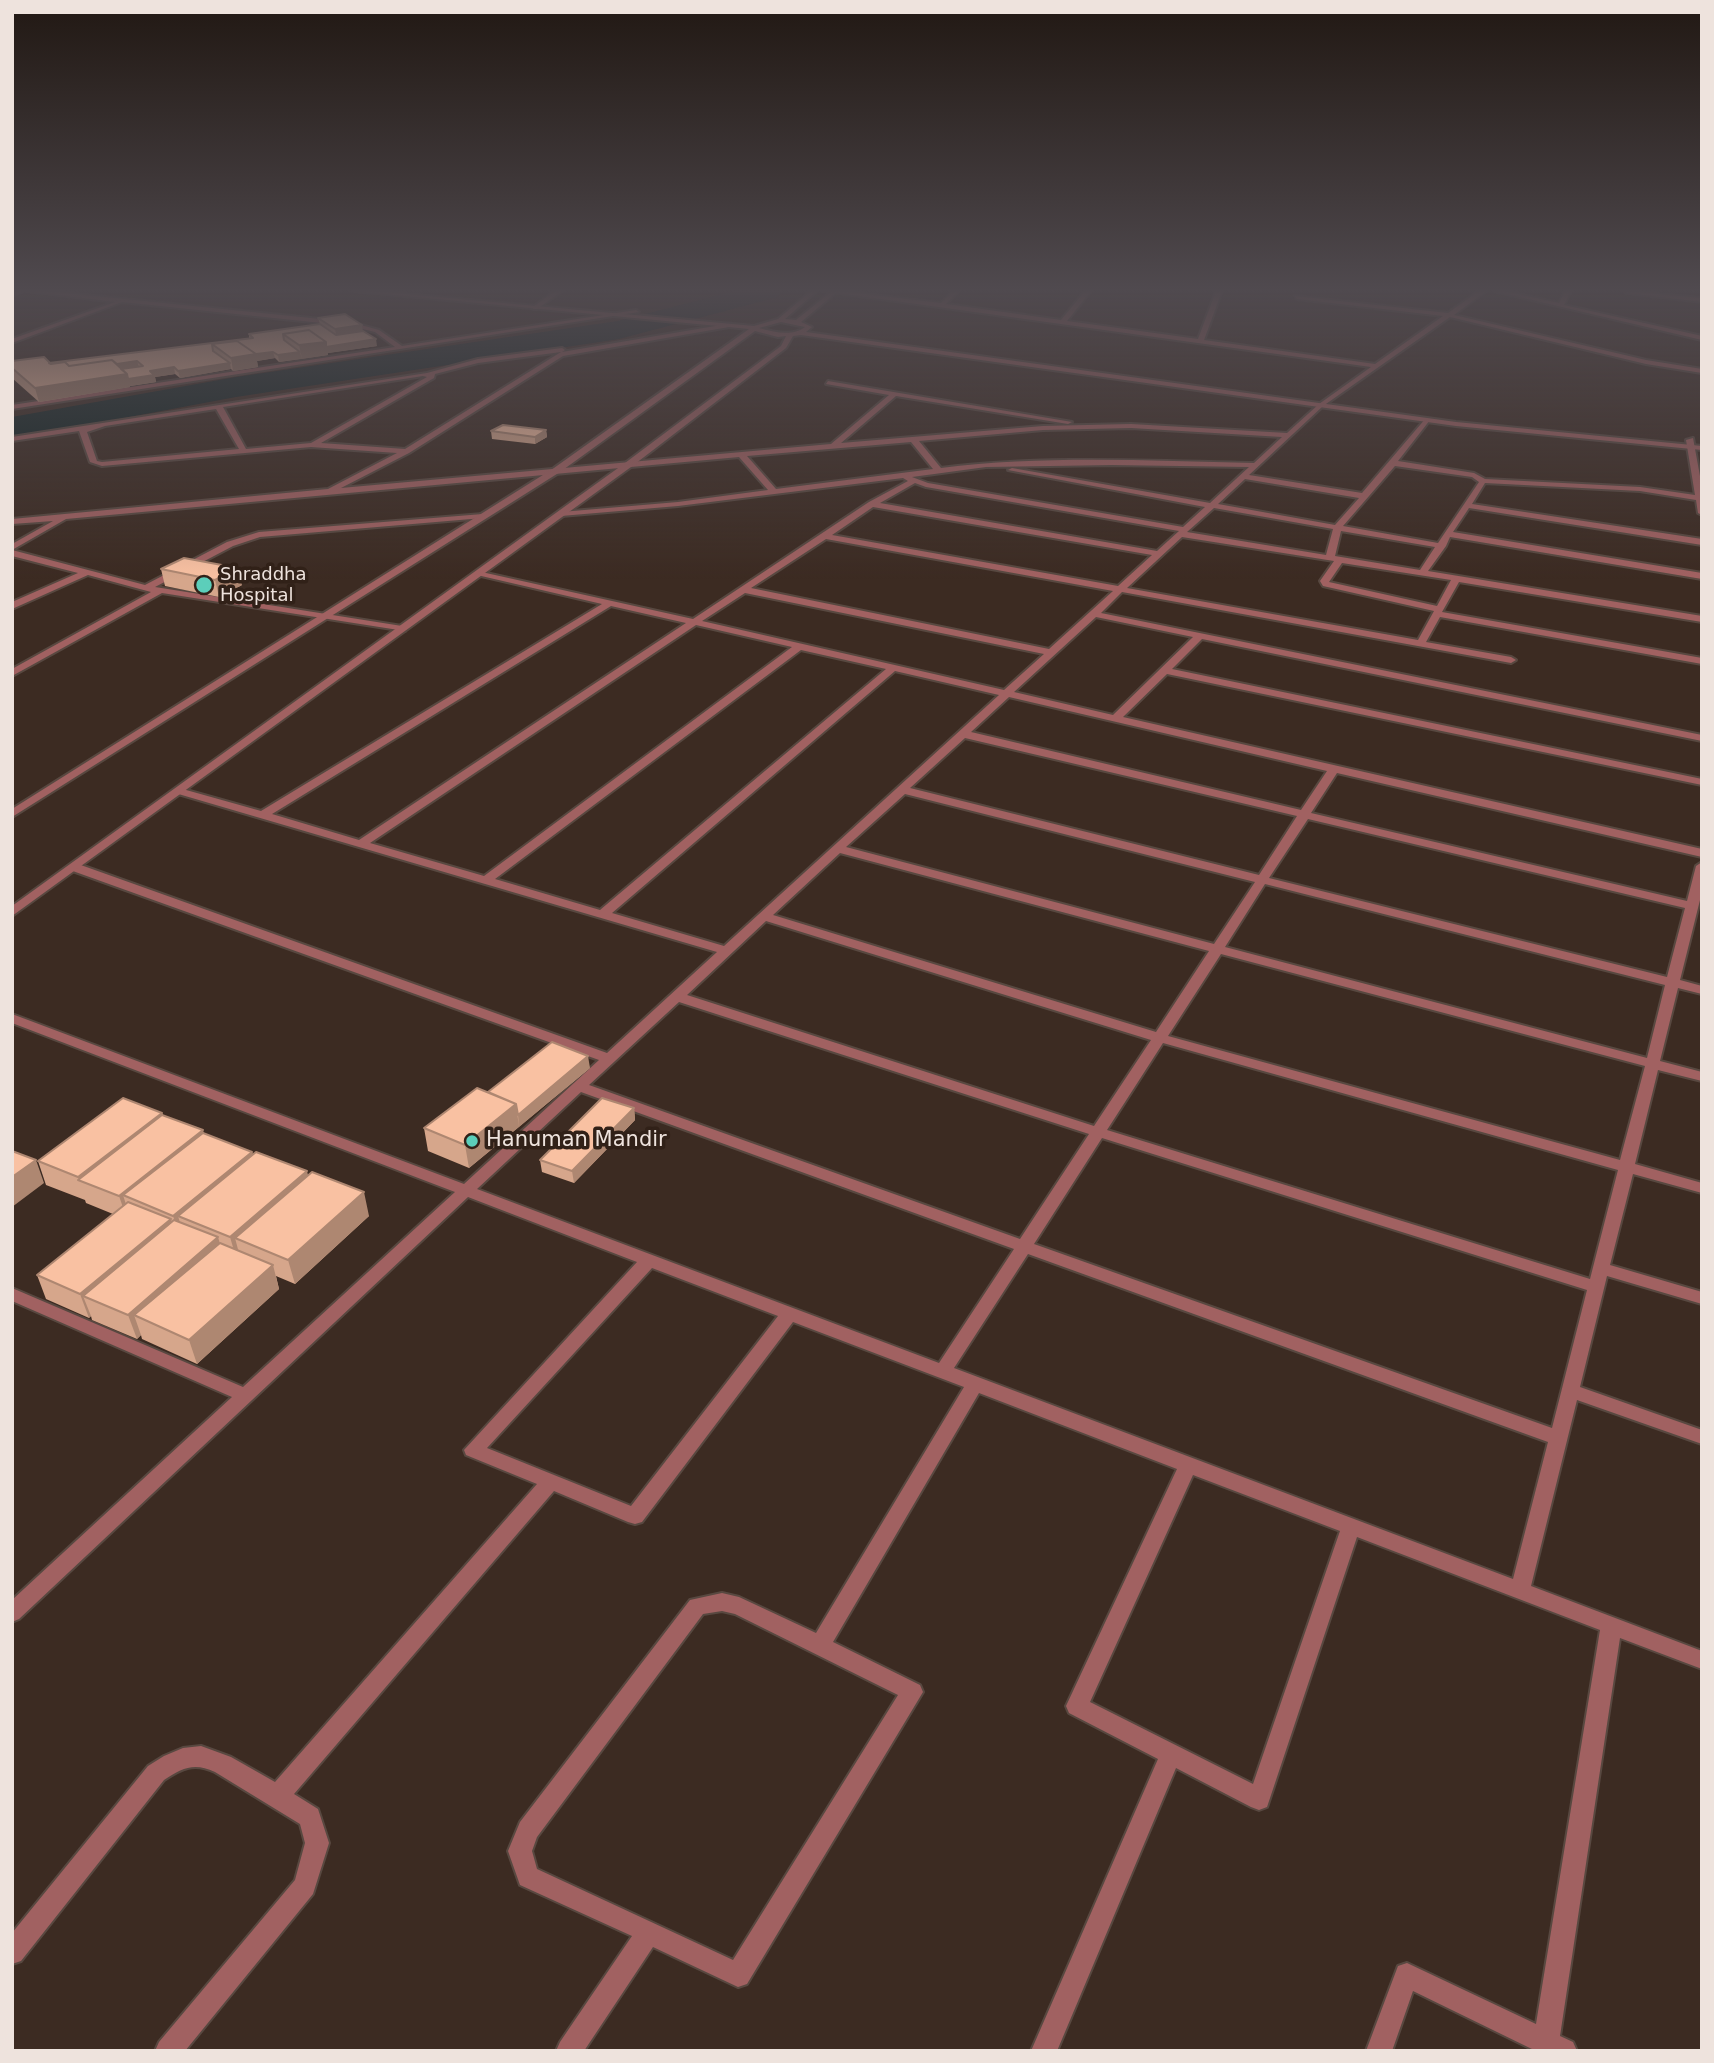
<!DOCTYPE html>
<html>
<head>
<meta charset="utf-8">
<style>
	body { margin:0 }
	#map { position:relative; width:1714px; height:2063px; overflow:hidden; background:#3c2b22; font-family:"DejaVu Sans",sans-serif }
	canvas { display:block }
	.frame { position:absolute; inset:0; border:14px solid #eee3dd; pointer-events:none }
</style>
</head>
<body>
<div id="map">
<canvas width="1714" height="2063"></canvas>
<div class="frame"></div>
</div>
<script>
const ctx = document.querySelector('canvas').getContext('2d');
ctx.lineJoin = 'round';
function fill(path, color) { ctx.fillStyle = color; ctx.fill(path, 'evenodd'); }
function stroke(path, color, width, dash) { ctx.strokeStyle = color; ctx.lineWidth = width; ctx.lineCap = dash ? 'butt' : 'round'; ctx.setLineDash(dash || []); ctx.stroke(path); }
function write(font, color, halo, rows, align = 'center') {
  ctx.font = font + ' "DejaVu Sans",sans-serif'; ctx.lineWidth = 7; ctx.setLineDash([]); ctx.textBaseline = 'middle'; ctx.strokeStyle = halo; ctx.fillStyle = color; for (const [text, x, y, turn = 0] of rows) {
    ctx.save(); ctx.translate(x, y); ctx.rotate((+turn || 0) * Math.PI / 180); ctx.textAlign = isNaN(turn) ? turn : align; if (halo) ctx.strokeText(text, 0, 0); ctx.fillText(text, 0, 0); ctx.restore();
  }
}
fill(new Path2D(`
	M735,291h47l-4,6 -159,42 -383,58 -224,42v-22l224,-40 382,-56z`), '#102323');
const minor = new Path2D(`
	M16,291h8l-12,5v-4z
	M27,291h19l304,31 29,8 23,16 234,-36 3,2 -627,97v-4l383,-58 -20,-15 -25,-6 -228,-24 -110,41v-4l103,-37z
	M555,291h7l-25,18h-4v-2z
	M823,291h16l102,12 12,-12h6l-13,13 115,16 24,-29h6l-24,30 131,18 18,-48h6l-18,49 171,24 68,-48 -146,-17 -2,-3 153,17 31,-22h7l-32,24 192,45 56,9v4l-56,-9 -196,-47 -127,89 -74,69 113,18 64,-75 4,2 -32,41 76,12 11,6 155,8 55,8 -9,-55 7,-2 9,49v28l-4,-2 -2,-13 -56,-9 -155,-8 -13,21 230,35v6l-233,-37 -16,24 249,41v6l-252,-42 -4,9 -18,25 274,45v6l-243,-40 -17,30 260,46v6l-262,-47 -14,25 85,15 5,3 -5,3 -389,-71 -21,21 601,122v6l-500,-102 -30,30 530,110v6l-535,-111 -44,43 579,132v8l-365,-84 -26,40 376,88 9,-35 6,-4v30l-22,88 22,6v8l-24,-6 -18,73 42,11v9l-44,-11 -23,94 67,19v10l-69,-19 -23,91 92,27v12l-95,-28 -27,111 122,43v14l-125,-44 -46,186 171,65v18l-82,-31 -60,398 13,6 4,9h-41l-123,-60 -21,60h-26l32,-85 9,-3 129,61 64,-394 -243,-93 -90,270 -8,3 -8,-3 -75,-39 -119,283h-26l127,-292 -89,-46 -3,-7 111,-237 -198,-76 -146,249 87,43 3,7 -176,292 -9,3 -85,-40 -69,104h-28l4,-9 72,-106 -112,-51 -12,-34 12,-29 170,-222 32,-7 17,4 77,36 148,-246 -171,-65 -151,200 -7,2 -7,-2 -74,-31 -260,303 24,15 11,34 -16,51 -128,157h-30l4,-9 136,-162 10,-37 -5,-19 -85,-52c-21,-10 -33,-4 -51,8l-143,181 -9,3v-31l136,-167 16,-10 19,-8 18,-2 30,11 44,25 262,-298 -71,-29 -2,-5 173,-188 -169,-65 -449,422 -7,3v-22l220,-203 -220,-96v-13l231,99 212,-195 -443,-169v-9l452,170 135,-124 -529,-190 -2,-3 6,-4 4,1 529,189 110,-101 -542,-159 -2,-2 6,-3 82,23 341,-207 -125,-29v-4l216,48 176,-117 39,-21 -5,-3 -225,28 -117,10 -4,-2 4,-2 117,-10 90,-12 -29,-33 -673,62 -54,31 133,35 82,-43 32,-10 224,-18 4,2 -4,2 -223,19 -27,9 -78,41 247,39 3,1v4l-243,-38 -150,83v-7l139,-77 -63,-17 -76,34v-7l66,-29 -66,-17v-12l41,-23 -41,3v-5l316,-30 69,-36 -86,-6 -209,19 -12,-4 -11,-31 -67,10v-4l415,-64 51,-14 84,-11 3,2 -3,2 165,-28 2,3 -166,29 -154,97 -68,35 490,-44 58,-49 -63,-11 2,-3 244,41 -4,2 -172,-28 -55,47 202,-17 88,-2 156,9 32,-29 52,-37zM561,352l-156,97 -84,-6 113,-65 1,-4 43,-11zM423,376l4,1 -116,66 -65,6 -23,-42zM216,409l23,40 -137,13 -5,-1 -10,-29 18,-6zM1131,428l151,9 -28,26c-104,-2 -210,-8 -313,5l-22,-27 124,-11zM911,442l22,27 -157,20 -29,-33zM1112,465l137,2 -39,36 -198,-35 -4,2 197,37 -22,20 -255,-44 -16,-6 74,-10zM1395,466l77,11 7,5 -41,61 -95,-17zM1245,479l114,19 -24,27 -117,-21zM915,483l11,4 253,44 -22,20 -277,-48zM873,507l279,48 -34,31 -286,-51zM1214,508l119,21 -7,26 -139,-23zM1341,531l94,16 -15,23 -85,-14zM1182,537l152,24 -14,20 3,5 111,25 -16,29 -291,-52zM826,539l287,52 -64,58 -298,-61zM1342,563l109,17 -14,26 -108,-24zM745,593l299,61 -40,36 -302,-69zM611,606l75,17 -327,217 -87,-26zM1096,617l97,20 -80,78 -99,-23zM696,625l96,22 -308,229 -114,-33zM801,650l85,19 -286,241 -105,-31zM895,671l104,24 -275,251 -112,-33zM1009,697l318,74 -26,39 -330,-78zM965,738l332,78 -38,59 -349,-87zM905,794l350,88 -41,62 -368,-97zM1308,819l377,89 -18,69 -398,-99zM840,853l369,98 -53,81 -383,-117zM1265,884l400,101 -18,73 -422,-111zM766,921l385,119 -57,86 -407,-131zM1221,954l424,112 -25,94 -452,-124zM679,1002l410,132 -69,105 -431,-154zM1163,1043l455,127 -28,109 -483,-149zM581,1092l433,157 -75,114 -462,-174zM1102,1138l485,152 -35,138 -518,-184zM1028,1254l520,188 -35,137 -559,-211zM652,1268l126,48 -147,190 -144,-58zM1193,1475l147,56 -87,253 -163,-82zM722,1611l13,3 163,81 -165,265 -196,-91 -5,-18 5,-14 166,-223z
	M1494,291h10l55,12 6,-12h6l-7,14 138,31v4z
	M1624,291l78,7v4l-75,-9z`);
const tertiary = new Path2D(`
	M353,291h20l381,35 24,-7 33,-28h6l-32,28 11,1 36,-29h6l-37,31 11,5 -6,5 650,90 246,24v4l-246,-24 -655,-91 -8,1 -7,12 -155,119 -619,449v-10l613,-443 156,-117 5,-10 -8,1 -23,-6 -195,141 -548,345v-8l542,-341 195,-139zM781,322l24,5c-13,10 -31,5 -46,1z`);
stroke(minor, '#584840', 4);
stroke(tertiary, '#584840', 4);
fill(minor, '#a16161');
fill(tertiary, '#a16161');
fill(new Path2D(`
	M318,318l45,13 14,15 -49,7v2l-49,7 -4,-4 -18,3 1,6 -25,4 -2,-2 -51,9 -5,-4 -20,3 1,5 -26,4v1l-91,15 -27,-24v-17l37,2 200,-25v-4l71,-10z
	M546,430l1,7 -12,7 -43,-5 -1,-8z
	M161,569l81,16 -23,12 -54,-11z
	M590,1068l-121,100 -41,-17 -4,-23 64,-36z
	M634,1108l1,12 -61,63 -32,-11 -2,-12z
	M162,1113l1,2 41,19 48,18 1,3 55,21 61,40 -74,68 -19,-8 3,13 -82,75 -55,-25 -1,-4 -4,4 -45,-19 -1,-4 -2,2 -43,-19 -9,-24 76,-61 -27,-11 -1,-3 -39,-15 -8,-24z`), '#d6a68b');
fill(new Path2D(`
	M362,325l2,13 -27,3 -2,-12z
	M376,339l1,7 -49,7v2l-26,4 -3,-14 27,-3z
	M273,352l2,6 -18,3 1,6 -25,4 -2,-13z
	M300,352l2,7 -23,3 -1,-7z
	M137,361l2,6 -68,6z
	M230,363l1,6 -51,9 -2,-7z
	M174,367l1,7 -20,3 1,5 -26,4v1l-91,15 -4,-14z
	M546,430l1,7 -12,7v-7z
	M238,568l4,17 -23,12 -4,-17z
	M588,1056l2,12 -71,59 -1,-12z
	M516,1104l3,23 -50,41 -4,-23z
	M634,1108l1,12 -61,63 -2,-12z
	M162,1113l7,23 -90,44 -1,-3z
	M203,1130l7,23 -87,42 7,22 -3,2 -8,-23z
	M252,1152l6,23 -80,41 6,20 -3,3 -8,-23z
	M36,1160l8,23 -32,24v-30z
	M307,1171l6,24 -78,43 5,19 -3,4 -7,-24z
	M364,1192l5,24 -74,68 -7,-24z
	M171,1219l7,23 -95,54 8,20 -2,2 -9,-24z
	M218,1237l7,24 -91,54 7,20 -4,4 -9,-24z
	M273,1265l6,24 -82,75 -8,-24z`), '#ae8771');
const building = new Path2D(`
	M345,314l17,11 -27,4 -17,-11z
	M320,324l16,11 27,-4 13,8 -50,8v-5l-17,-12 -26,4 1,6 16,12 -22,3 -5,-3 -17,2 -19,-13 -25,3 1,7 17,12 -52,8 -4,-4 -24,4 4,4 -26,4 -1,-5 -6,-5 22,-3 -6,-5 -20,3 -5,-4 -43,6 -4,-4 -14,2 -2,-1 204,-25 -4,-4z
	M309,330l17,12 -27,3 -16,-11z
	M237,341l19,13 -25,4 -19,-14z
	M44,357l7,7 14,-2 4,4 43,-6 15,14 -92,14 -23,-20v-7z
	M503,425l43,5 -11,7 -44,-6z
	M184,558l54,10 -23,12 -54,-11z
	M552,1042l36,14 -70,59 -2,-11 -28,-12z
	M477,1088l39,16 -51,41 -41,-17z
	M123,1098l39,15 -84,64 -40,-16z
	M602,1098l32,10 -62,63 -32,-11z
	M162,1115l41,15 -84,66 -41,-16z
	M203,1133l49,19 -79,64 -50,-21z
	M12,1151l24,9 -24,17z
	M256,1152l51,19 -77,66 -52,-21z
	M312,1172l52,20 -76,68 -53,-22z
	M128,1202l43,17 -91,75 -43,-19z
	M174,1220l44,17 -90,78 -45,-19z
	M220,1243l53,22 -84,75 -55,-25z`);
fill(building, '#f9c1a2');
stroke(building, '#ae8771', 2);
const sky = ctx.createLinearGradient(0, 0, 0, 580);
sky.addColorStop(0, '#211813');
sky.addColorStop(0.5, '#504a4f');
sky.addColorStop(1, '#504a4f00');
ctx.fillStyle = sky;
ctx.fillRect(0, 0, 1714, 580);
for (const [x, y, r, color] of [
	[204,585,9,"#5cceba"],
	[472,1141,7,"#5cceba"]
]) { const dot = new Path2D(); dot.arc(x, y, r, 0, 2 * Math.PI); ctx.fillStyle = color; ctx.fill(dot); stroke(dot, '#312118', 2.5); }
write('18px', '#eee3dd', '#312118', [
	["Shraddha",220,575],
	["Hospital",220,596]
], 'left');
write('21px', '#eee3dd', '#312118', [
	["Hanuman Mandir",486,1141]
], 'left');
</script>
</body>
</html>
